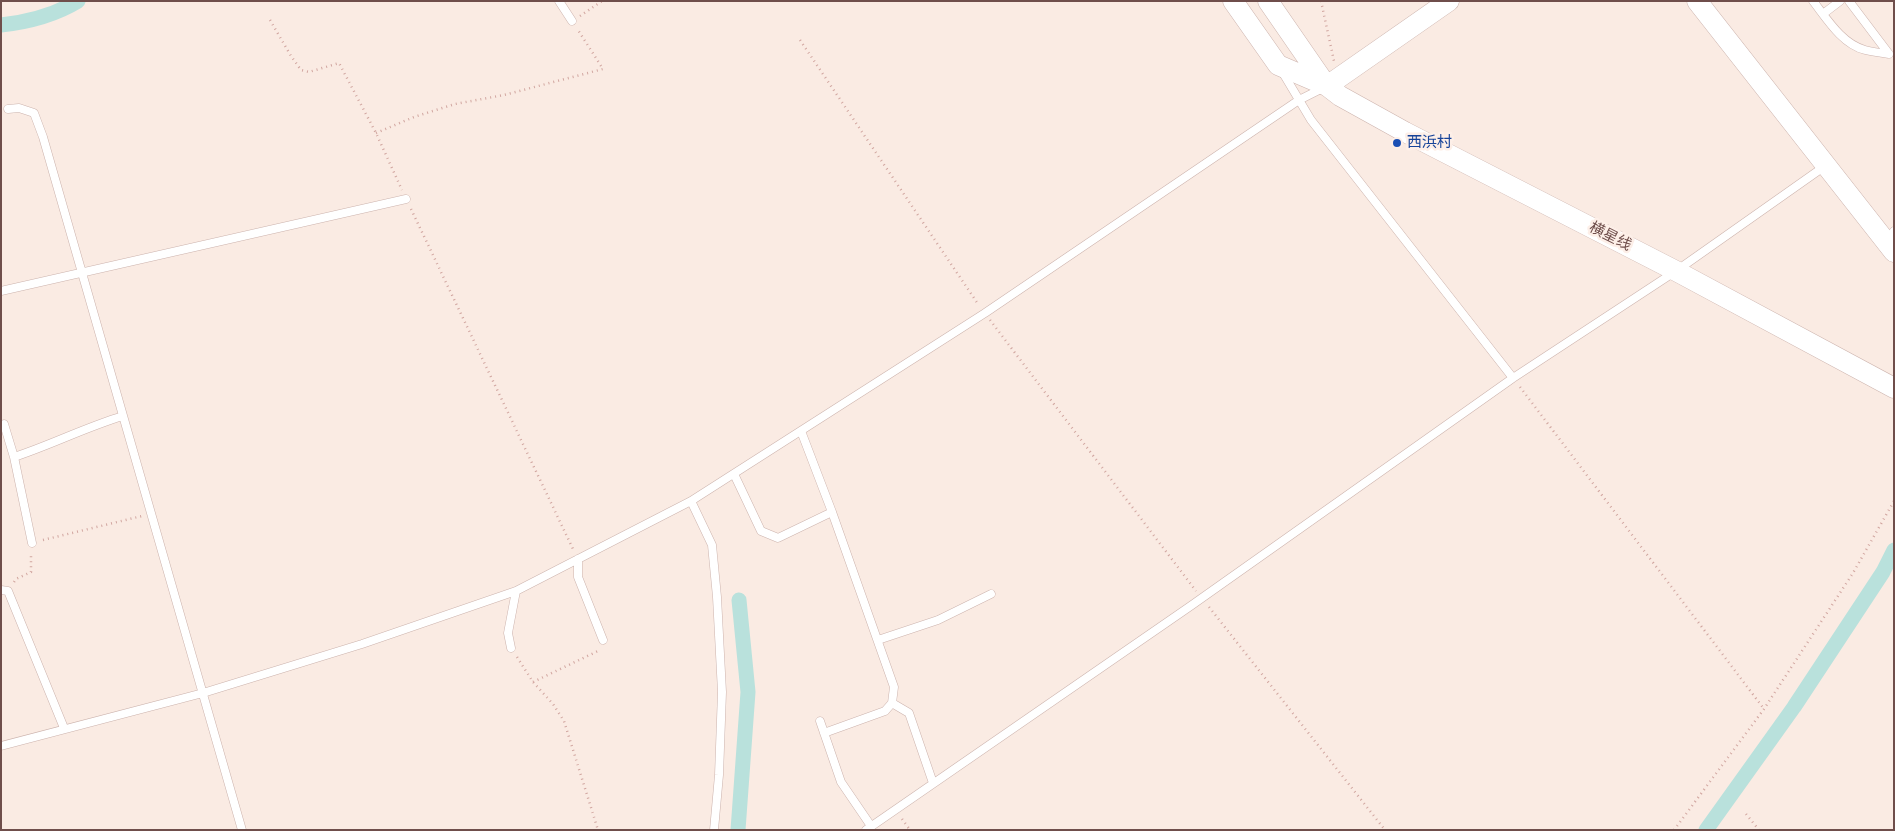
<!DOCTYPE html>
<html>
<head>
<meta charset="utf-8">
<style>
	body { margin:0 }
	#map { position:relative; width:1895px; height:831px; overflow:hidden; background:#faebe3; font-family:"Roboto Condensed",sans-serif }
	canvas { display:block }
	.frame { position:absolute; inset:0; border:2px solid #6f4e4b; pointer-events:none }
</style>
</head>
<body>
<div id="map">
<canvas width="1895" height="831"></canvas>
<div class="frame"></div>
</div>
<script>
const ctx = document.querySelector('canvas').getContext('2d');
ctx.lineJoin = 'round';
function stroke(path, color, width, dash) { ctx.strokeStyle = color; ctx.lineWidth = width; ctx.lineCap = dash ? 'butt' : 'round'; ctx.setLineDash(dash || []); ctx.stroke(path); }
function write(font, color, halo, rows, align = 'center') {
  ctx.font = font + ' "Roboto Condensed","Noto Sans SC",sans-serif'; ctx.lineWidth = 5; ctx.setLineDash([]); ctx.textBaseline = 'middle'; ctx.strokeStyle = halo; ctx.fillStyle = color; for (const [text, x, y, turn = 0] of rows) {
    ctx.save(); ctx.translate(x, y); ctx.rotate((+turn || 0) * Math.PI / 180); ctx.textAlign = isNaN(turn) ? turn : align; if (halo) ctx.strokeText(text, 0, 0); ctx.fillText(text, 0, 0); ctx.restore();
  }
}
stroke(new Path2D(`
	M1,25c27,-3 54,-10 77,-24
	M738,830l10,-138 -9,-92
	M1706,830l88,-123 89,-135 11,-22`), '#b9e1dc', 15);
const service = new Path2D(`
	M559,1l13,20
	M1813,1c14,18 29,43 52,49 8,2 16,3 24,4
	M1849,1l40,53
	M1823,14l17,-13
	M1283,73l28,47 202,258
	M8,109l11,-1 15,5 9,24 199,693
	M1886,241l8,-10
	M1,291l405,-92
	M4,424l10,33 18,86
	M801,431l31,81 62,175 -2,16 -7,8 -61,22
	M14,457c37,-12 72,-30 109,-41
	M734,474l27,57 17,7 54,-26
	M691,501l21,44 5,52 5,95 -3,83 -5,55
	M578,559v18l25,63
	M1,590l7,1 56,137
	M878,640l60,-20 53,-26
	M511,648l-3,-15 8,-42
	M892,703l17,10 24,70
	M820,721l21,61 30,44
	M1,746l202,-53 159,-49 154,-53 175,-90 294,-188 314,-213 24,-12
	M866,830l326,-225 321,-227 163,-107 149,-105`);
const tertiary = new Path2D(`
	M1233,1l45,64 49,21 13,10 65,36 271,139 218,117
	M1268,1l58,84
	M1697,1l197,251
	M1327,86l122,-85`);
stroke(service, '#ccb3ad', 9);
stroke(tertiary, '#ccb3ad', 21);
stroke(new Path2D(`
	M1056,1v2
	M1321,1l13,60
	M580,16l22,-15
	M270,20l21,36 10,14 8,2 30,-9 37,70 26,57
	M800,40l178,264
	M376,133l38,-16 41,-13 49,-9 99,-26 -25,-39
	M411,209l162,340
	M990,320l206,271
	M1520,387l244,322
	M43,540l99,-24
	M14,582l2,-3 15,-7v-18
	M1209,607l176,223
	M517,657l16,25 20,22 11,17 34,109
	M533,682l65,-31
	M1746,814l13,16
	M902,819l8,11
	M1674,830l90,-121 89,-136 41,-72`), '#d1a6a0', 2.5, [1, 4]);
stroke(service, '#fff', 8);
stroke(tertiary, '#fff', 20);
for (const [x, y, r, color] of [
	[1397,143,5,"#1a4fb4"]
]) { const dot = new Path2D(); dot.arc(x, y, r, 0, 2 * Math.PI); ctx.fillStyle = color; ctx.fill(dot); stroke(dot, '#fdefe8', 2); }
write('15px', '#164399', '#fdefe8', [
	["西浜村",1407,143]
], 'left');
write('15px', '#6f4e4b', '#fdefe8', [
	["横星线",1610,237,27]
]);
</script>
</body>
</html>
